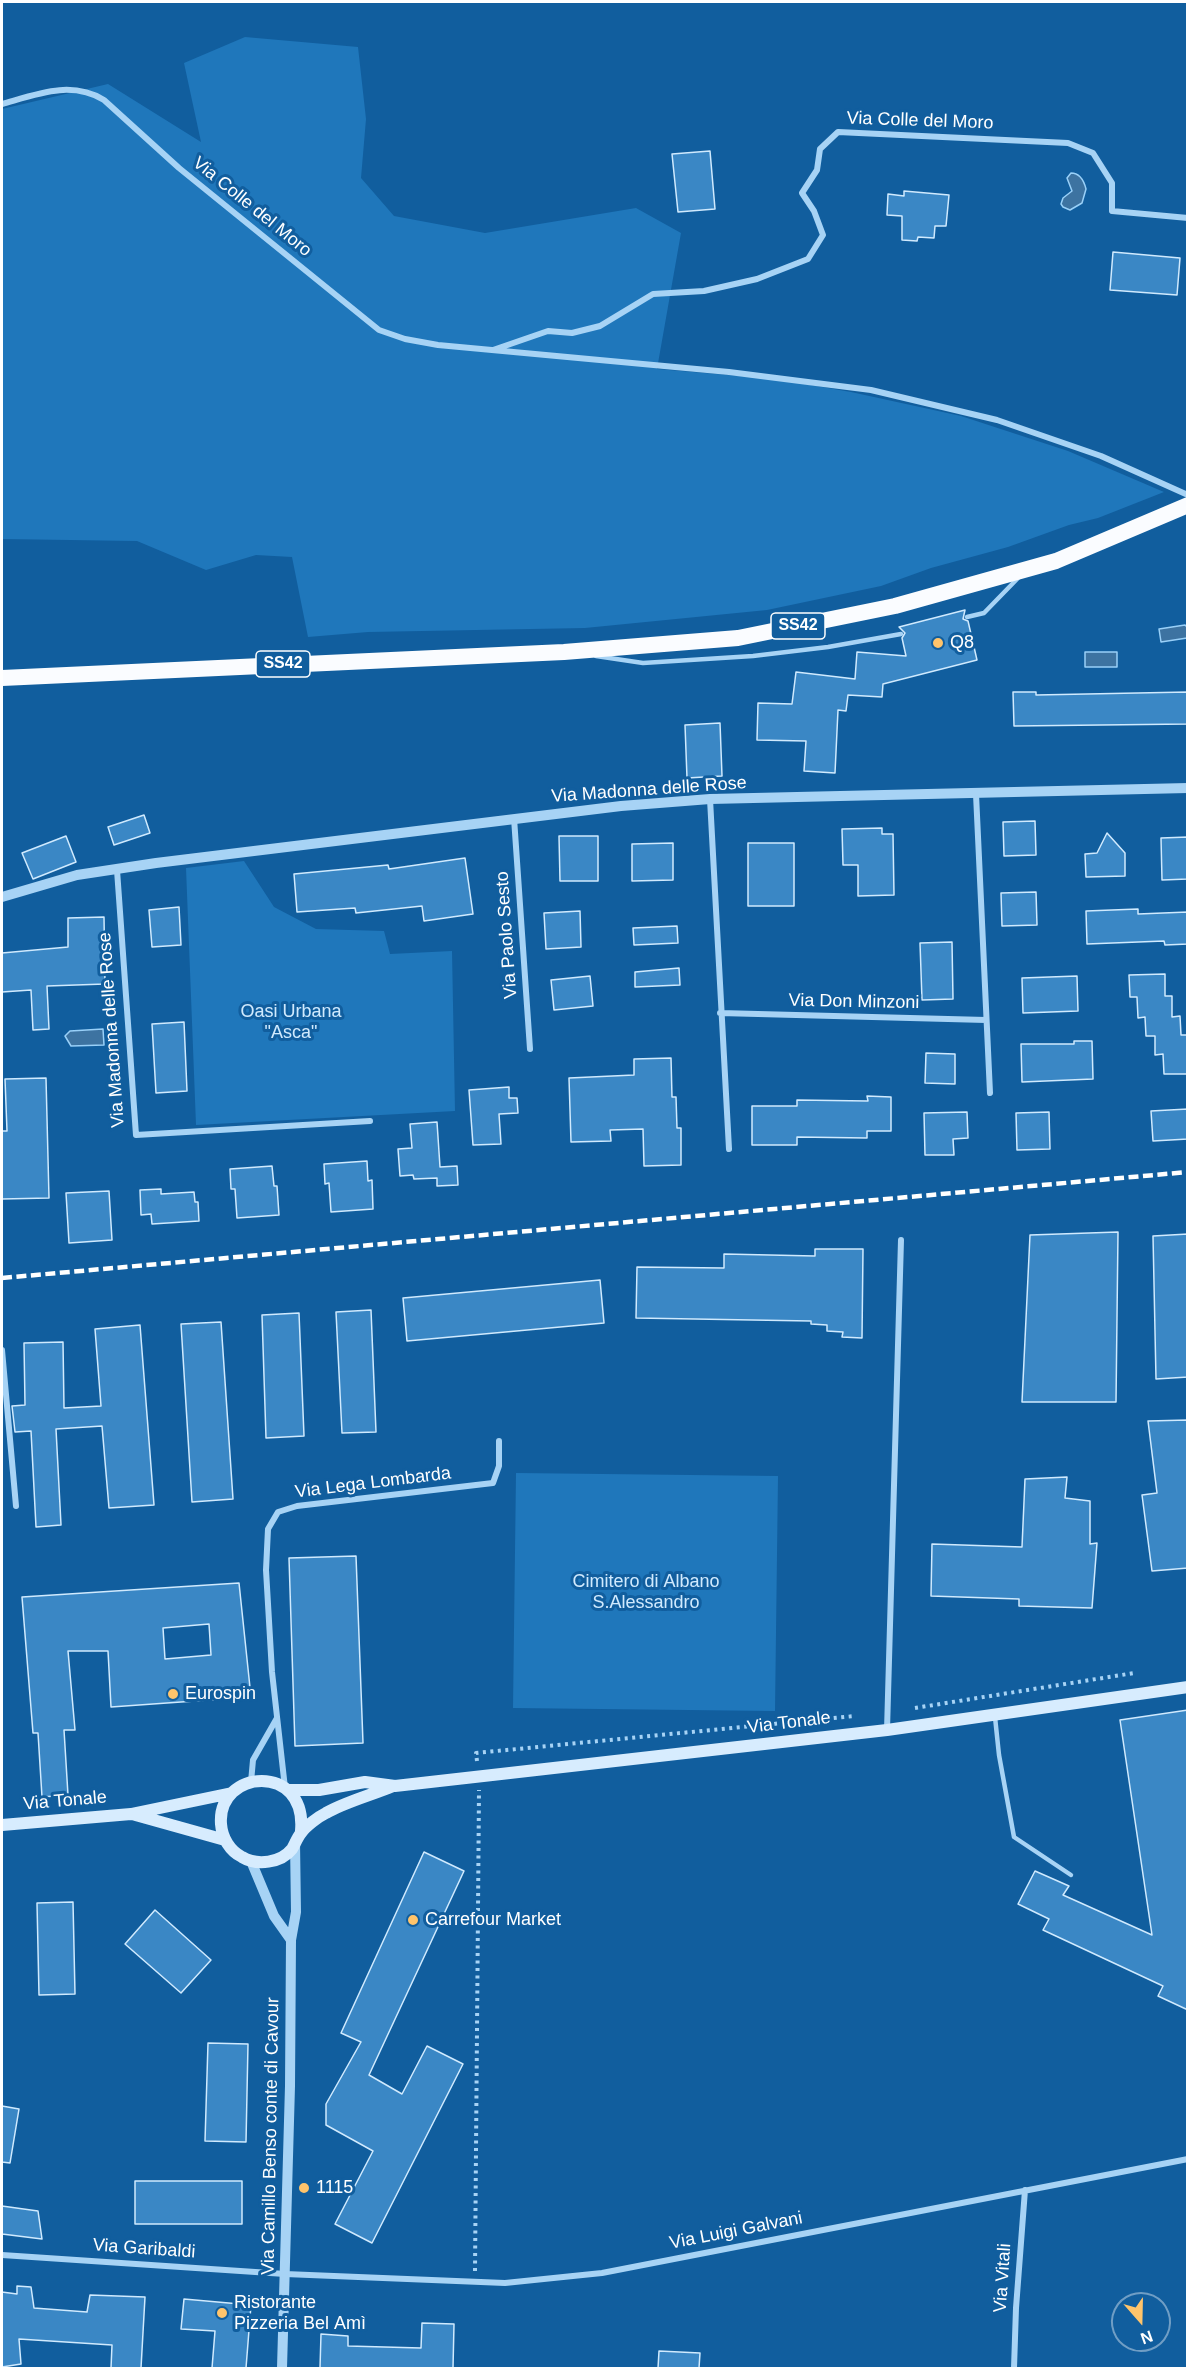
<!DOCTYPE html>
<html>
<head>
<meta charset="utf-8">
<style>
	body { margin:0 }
	#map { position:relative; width:1189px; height:2370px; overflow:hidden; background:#115e9e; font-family:Helvetica,sans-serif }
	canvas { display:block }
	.frame { position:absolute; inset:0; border:3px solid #fff; pointer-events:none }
	.north { position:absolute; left:1111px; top:2292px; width:60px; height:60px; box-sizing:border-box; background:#115e9e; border:2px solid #709ec5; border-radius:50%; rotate:160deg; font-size:16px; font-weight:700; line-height:24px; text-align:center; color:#fff }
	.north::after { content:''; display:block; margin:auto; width:21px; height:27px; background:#ffc46b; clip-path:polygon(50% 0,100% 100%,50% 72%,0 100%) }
</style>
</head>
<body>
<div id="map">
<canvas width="1189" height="2370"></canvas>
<div class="frame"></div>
<div class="north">N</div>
</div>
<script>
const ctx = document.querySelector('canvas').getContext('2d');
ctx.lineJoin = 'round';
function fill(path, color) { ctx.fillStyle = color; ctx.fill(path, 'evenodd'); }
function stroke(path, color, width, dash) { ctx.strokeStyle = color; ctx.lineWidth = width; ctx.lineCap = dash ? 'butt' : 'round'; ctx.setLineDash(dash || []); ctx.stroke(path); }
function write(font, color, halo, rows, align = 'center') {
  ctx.font = font + ' Helvetica,sans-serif'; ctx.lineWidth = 6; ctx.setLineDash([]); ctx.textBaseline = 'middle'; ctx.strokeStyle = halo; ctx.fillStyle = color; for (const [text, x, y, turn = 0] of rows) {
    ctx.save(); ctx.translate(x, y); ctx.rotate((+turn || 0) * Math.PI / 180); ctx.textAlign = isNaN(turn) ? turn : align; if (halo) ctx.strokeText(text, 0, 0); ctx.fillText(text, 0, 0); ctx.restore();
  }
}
fill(new Path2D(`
	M245,37l113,10 8,72 -5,59 33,38 91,17 151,-25 45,25 -24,136 119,10 75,13 110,24 107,35 96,41 -66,26 -29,7 -61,22 -77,21 -50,18 -114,24 -182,18 -217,4 -60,5 -16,-80 -36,-2 -50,15 -69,-29 -135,-2v-430l106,-25 93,58 -17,-79z
	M244,861l30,46 42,22 68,2 6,23 62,-3 3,160 -259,14 -10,-257z
	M516,1473l262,3 -3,235 -262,-3z`), '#1f77bb');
const water = new Path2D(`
	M1071,173c9,0 13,8 15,16l-4,14 -12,7 -7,-3 -2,-3 2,-6 9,-7 -5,-13z
	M1185,625l2,2v11l-26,4 -2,-13z
	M1085,652h32v15h-32z
	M103,1029l1,16 -33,1 -6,-10 5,-5z`);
fill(water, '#3d73a1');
stroke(water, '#99d0f8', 1.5);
const building = new Path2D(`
	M710,151l5,58 -37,3 -6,-58z
	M904,191l45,4 -3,31h-11l-1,12 -16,-1 -1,4 -15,-1v-24l-15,-1 1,-21 16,2z
	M1113,252l67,6 -3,37 -67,-5z
	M965,610l-2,9 5,2 9,39 -94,24 -1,13 -34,-2 -2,16 -8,-1 -3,63 -31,-2 2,-30 -49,-1 1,-37 34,1 4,-32 59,7 2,-27 49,4 -4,-18 3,-5 -6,-6z
	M1013,692h23v3l152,-3v32l-174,2z
	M720,723l2,53 -35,2 -2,-53z
	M144,815l6,18 -36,12 -6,-18z
	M1035,821l1,34 -32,1 -1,-34z
	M882,828v6h11l1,61 -36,1v-31h-15l-1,-36z
	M1107,833l18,20v23l-39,1 -1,-23 12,-1z
	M66,836l10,26 -43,17 -11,-26z
	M559,836h39v45h-38z
	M1188,837v42l-26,1 -1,-42z
	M673,843v37l-41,1v-37z
	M748,843h46v63h-46z
	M465,858l8,56 -49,7 -2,-15 -66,7 -1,-5 -58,4 -3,-38 94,-9 1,4z
	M1036,892l1,33 -35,1 -1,-33z
	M179,907l2,38 -29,2 -3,-37z
	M1138,909v5l50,-2v32l-23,1 -1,-4 -77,3 -1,-33z
	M580,911l1,36 -35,2 -2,-36z
	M104,917l1,67 -58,2 2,43 -16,1 -2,-40 -29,2v-39l66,-6v-29z
	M677,926l1,17 -44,2 -1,-17z
	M952,942l1,57 -31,1 -2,-57z
	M679,968l1,17 -45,2v-15z
	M1165,974v22h7v21l8,-1 1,19h7v39h-24l-1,-20 -8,1v-19h-9l-1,-19 -7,1 -1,-21h-7l-1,-22z
	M590,976l3,30 -39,4 -3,-30z
	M1077,976l1,35 -55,2 -1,-35z
	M184,1022l3,69 -31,2 -4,-69z
	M1074,1041h18l1,38 -71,3 -1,-38h53z
	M926,1053l29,1v30l-30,-1z
	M671,1058l1,39h4l1,31h4v37l-37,1 -1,-37 -33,1 1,11 -40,1 -2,-64 65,-3v-16z
	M46,1078l3,120 -47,1v-68h5l-2,-52z
	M509,1087v11h8l1,15 -19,1 2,30 -28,1 -4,-55z
	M867,1096l24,1v34h-24v7l-70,-1v8h-45v-39h45v-6l71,1z
	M1188,1109v30l-35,2 -2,-30z
	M967,1112l1,26 -15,1 1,16h-29l-1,-42z
	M1049,1112l1,37 -33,1 -1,-37z
	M437,1122l3,45 17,-1 1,19 -21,1v-8l-23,1 -1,-4 -13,1 -2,-27 14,-1 -2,-24z
	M367,1161l1,20 4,-1 1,29 -42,3 -2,-29 -4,1 -1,-20z
	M272,1166l2,20h3l2,29 -42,3 -2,-29h-4l-1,-20z
	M161,1189v5l33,-2 1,10h3l1,19 -47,3 -1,-10 -10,1 -1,-25z
	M109,1191l3,49 -43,3 -3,-50z
	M1118,1232l-2,170h-94l8,-167z
	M1188,1234v143l-32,2 -3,-143z
	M815,1249h48l-1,89 -20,-1 1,-5 -16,-1v-6l-16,-1v-3l-175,-3 1,-51 87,1v-14l91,2z
	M600,1280l4,43 -197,18 -4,-43z
	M371,1310l5,122 -34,1 -6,-121z
	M299,1313l5,123 -38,2 -4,-123z
	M221,1322l12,177 -41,3 -11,-178z
	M140,1325l14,180 -45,3 -7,-82 -46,3 5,96 -25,2 -5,-96 -16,1 -3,-26 13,-1 -1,-62 39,-1 1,66 37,-2 -6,-77z
	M1188,1420v148l-36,3 -10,-76 15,-2 -9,-72z
	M1067,1477l-2,21 25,3v43l7,-1 -5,65 -73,-2v-7l-88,-3 1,-52 90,3 3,-68z
	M356,1556l7,187 -68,3 -6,-188z
	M239,1583l12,114 -140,10 -3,-56h-40l7,79h-11l4,65 -26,2 -4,-64h-5l-11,-136zM209,1624l2,31 -46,4 -2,-31z
	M1188,1710v300l-30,-14 5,-10 -120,-56 6,-11 -31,-15 17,-33 34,15 -6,9 89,40 -32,-215z
	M424,1852l40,19 -95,204 33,19 25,-48 36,18 -91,179 -37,-19 38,-73 -47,-26v-21l35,-62 -20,-9z
	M73,1902l2,92 -36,1 -2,-92z
	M155,1910l56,50 -30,33 -56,-49z
	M208,2043l40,1 -2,98 -41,-1z
	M2,2106l17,3 -9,54 -8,-1z
	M135,2181h107v43h-107z
	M2,2206l36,5 4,28 -40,-5z
	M17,2286l14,1 3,21 53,4 3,-17 55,2 -4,71h-30l1,-23 -93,-6 2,25 -19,3v-75l15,2z
	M184,2299l67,6 -5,63h-34l3,-37 -34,-2z
	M422,2323l32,1 -1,44h-133l1,-34 27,2v10l73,2z
	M659,2351l41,2 -1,15h-41z`);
fill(building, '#3a87c5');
stroke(building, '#d0eafe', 1.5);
stroke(new Path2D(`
	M915,1708l219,-35
	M477,1761l-1,-8 379,-37
	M475,2271l4,-481`), '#a7d3f5', 4, [3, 4.5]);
stroke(new Path2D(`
	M967,617l17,-4 34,-35
	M596,656l47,7 110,-7 75,-9 73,-13
	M995,1717l4,38 15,82 57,38`), '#a7d3f5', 4.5);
stroke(new Path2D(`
	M2,104c35,-10 69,-24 102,-4l75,68 200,162 26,9 33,6 291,27 142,18 126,30 104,36 87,39
	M493,350l55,-19 24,2 28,-7 53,-32 51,-3 53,-12 51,-20 15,-24 -9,-24 -12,-18 15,-23 3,-21 18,-17 230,11 25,10 19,30v28l76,7
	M976,794l14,299
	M710,799l19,350
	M514,818l16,231
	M117,870l19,265 234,-14
	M720,1013l266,7
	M2,1350l14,156
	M887,1730l14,-490
	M251,1782l2,-22 24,-42
	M285,1788l-13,-116 -6,-102 2,-41 10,-17 19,-6 196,-23 6,-17v-25
	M2,2255l283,19 220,9 97,-10 586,-114
	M1014,2368l2,-60 9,-118`), '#a7d3f5', 6);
stroke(new Path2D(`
	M2,897l75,-22 79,-12 465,-57 89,-7 478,-11
	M251,1861l23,55 17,24
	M282,2368l8,-282 1,-146 5,-28 -1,-70`), '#a7d3f5', 10);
stroke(new Path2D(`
	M288,1790h31l46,-8 30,4 106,-12 386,-44 301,-43
	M132,1814l93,26
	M2,1825l129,-11 101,-21
	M301,1831c6,-69 -84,-62 -80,-7 1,14 9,27 21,33 15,9 39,6 50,-8 3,-5 5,-11 9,-16 5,-7 17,-16 25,-20 19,-11 46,-18 67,-27`), '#d7ecfe', 12);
stroke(new Path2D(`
	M2,678l562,-26 174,-14 157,-32 161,-45 132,-56`), '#fafcff', 16);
stroke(new Path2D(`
	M2,1278l1186,-106`), '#fff', 4.5, [10, 4.5]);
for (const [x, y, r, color] of [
	[938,643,6,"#ffc46b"],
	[173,1694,6,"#ffc46b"],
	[413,1920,6,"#ffc46b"],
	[304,2188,6,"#ffc46b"],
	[222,2313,6,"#ffc46b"]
]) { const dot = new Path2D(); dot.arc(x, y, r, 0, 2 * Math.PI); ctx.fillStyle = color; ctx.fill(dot); stroke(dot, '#115e9e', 2); }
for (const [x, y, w] of [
	[798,626,54],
	[283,664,54]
]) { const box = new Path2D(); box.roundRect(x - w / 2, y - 13, w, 26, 4.5); ctx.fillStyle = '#115e9e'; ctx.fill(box); stroke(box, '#fff', 1.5); }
write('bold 16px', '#fff', null, [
	["SS42",798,626],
	["SS42",283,664]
]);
write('18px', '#fff', '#115e9e', [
	["Via Colle del Moro",920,121,2],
	["Via Colle del Moro",252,207,39],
	["Via Madonna delle Rose",649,790,-4],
	["Via Paolo Sesto",507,935,-94],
	["Via Don Minzoni",854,1002,1],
	["Via Madonna delle Rose",112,1030,-94],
	["Via Lega Lombarda",373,1483,-7],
	["Via Tonale",789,1723,-7],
	["Via Tonale",65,1801,-5],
	["Via Camillo Benso conte di Cavour",271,2136,-89],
	["Via Luigi Galvani",736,2231,-11],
	["Via Garibaldi",144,2249,4],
	["Via Vitali",1003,2278,-86]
]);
write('18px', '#fff', '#115e9e', [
	["Q8",950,643],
	["Eurospin",185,1694],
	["Carrefour Market",425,1920],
	["1115",316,2188],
	["Ristorante",234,2303],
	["Pizzeria Bel Amì",234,2324]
], 'left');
write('18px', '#d0eafe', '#115e9e', [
	["Oasi Urbana",291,1012],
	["\"Asca\"",291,1033],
	["Cimitero di Albano",646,1582],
	["S.Alessandro",646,1603]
]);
</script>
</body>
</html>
